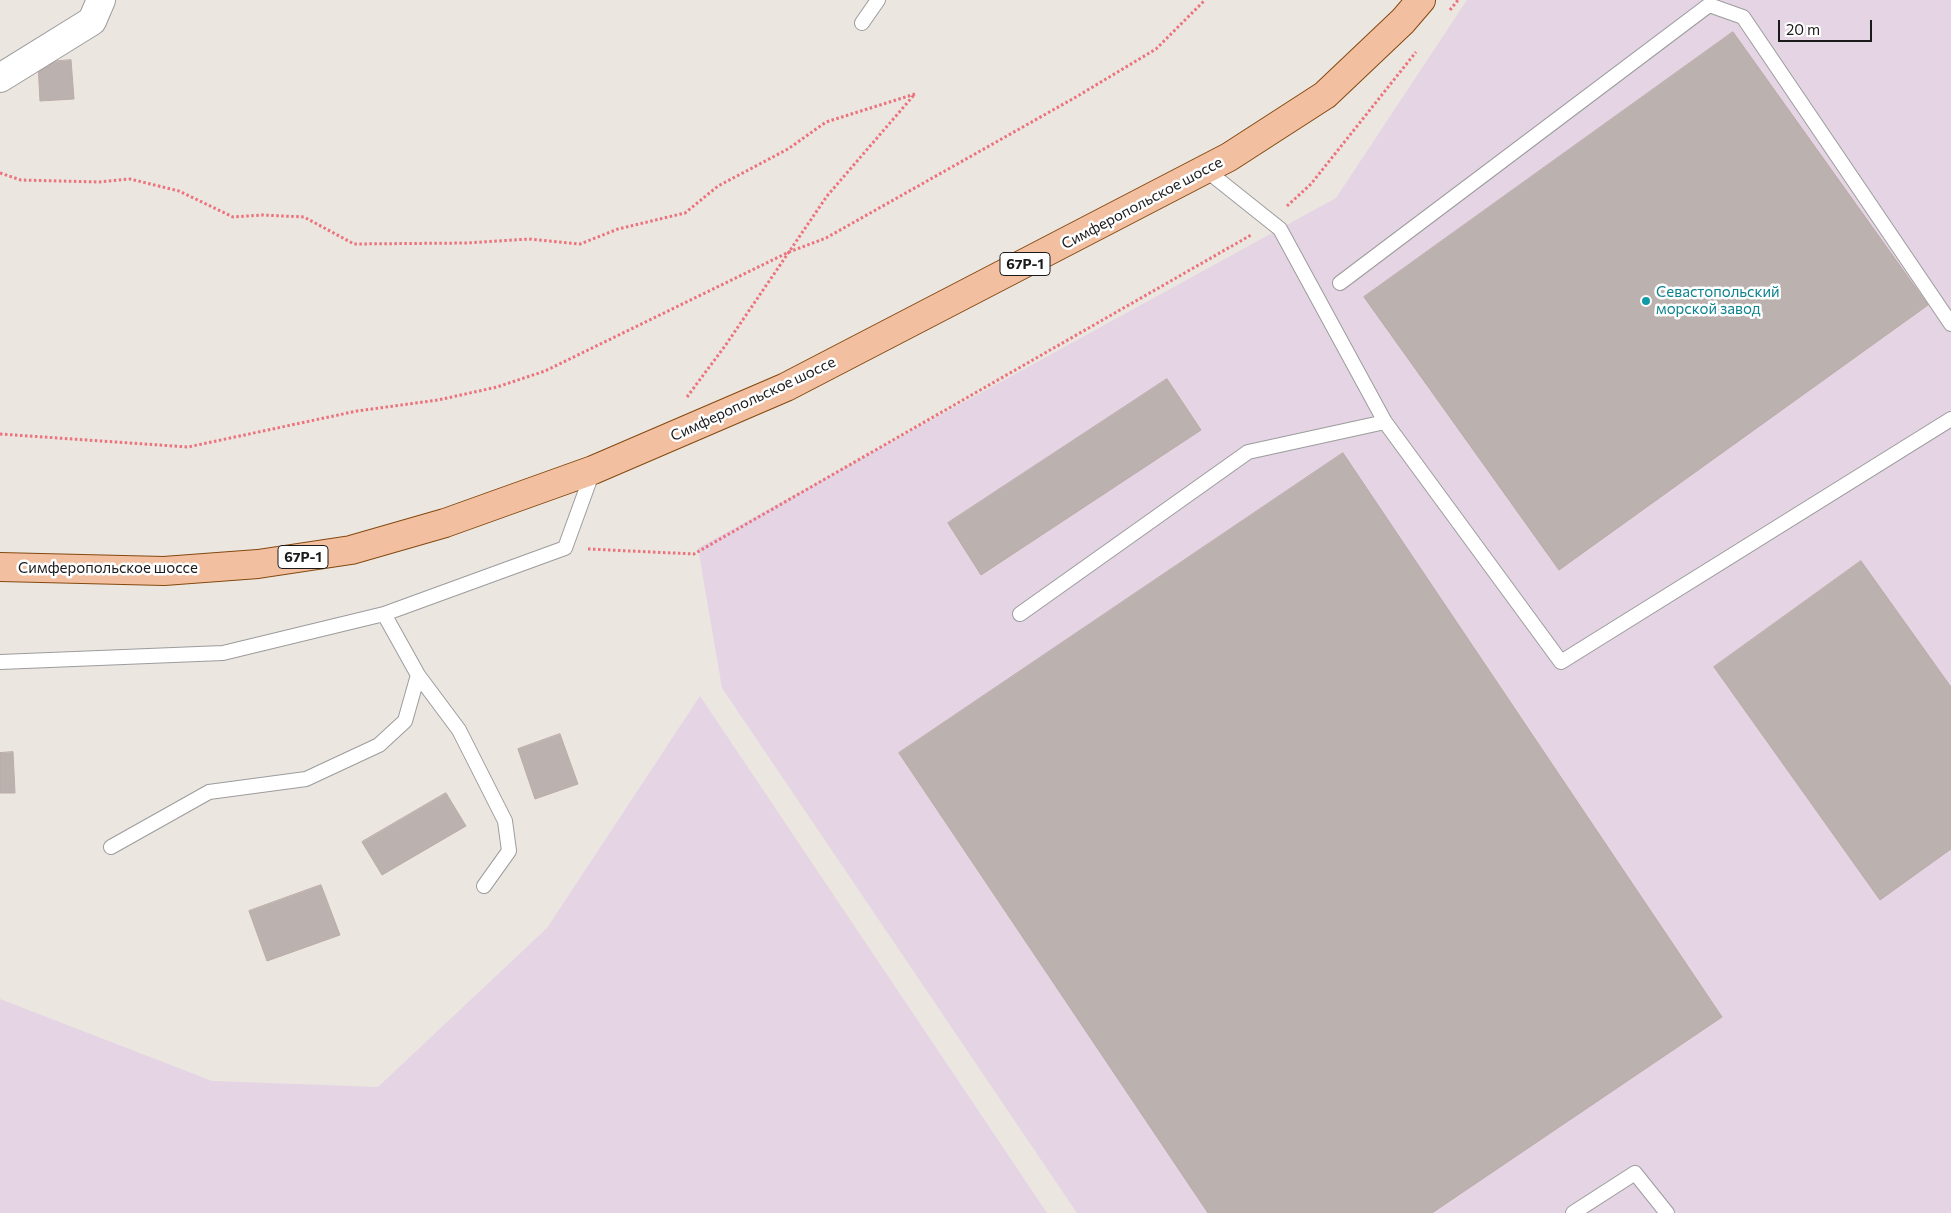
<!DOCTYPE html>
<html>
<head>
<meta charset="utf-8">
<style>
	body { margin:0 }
	#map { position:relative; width:1951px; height:1213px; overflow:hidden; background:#ece6e1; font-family:Commissioner,sans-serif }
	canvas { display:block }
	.scale { position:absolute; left:1778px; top:20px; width:94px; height:22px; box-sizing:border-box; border:2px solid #1b1b1b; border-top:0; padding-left:6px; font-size:15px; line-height:18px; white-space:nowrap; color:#1b1b1b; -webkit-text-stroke:4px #fff; paint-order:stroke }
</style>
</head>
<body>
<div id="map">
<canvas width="1951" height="1213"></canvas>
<div class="scale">20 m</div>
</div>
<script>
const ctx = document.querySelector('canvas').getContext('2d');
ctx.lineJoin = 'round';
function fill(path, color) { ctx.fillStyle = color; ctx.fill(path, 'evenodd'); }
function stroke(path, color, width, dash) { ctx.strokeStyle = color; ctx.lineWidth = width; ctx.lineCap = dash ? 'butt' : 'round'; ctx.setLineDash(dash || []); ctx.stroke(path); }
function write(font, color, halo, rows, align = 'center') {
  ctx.font = font + ' Commissioner,sans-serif'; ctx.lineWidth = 5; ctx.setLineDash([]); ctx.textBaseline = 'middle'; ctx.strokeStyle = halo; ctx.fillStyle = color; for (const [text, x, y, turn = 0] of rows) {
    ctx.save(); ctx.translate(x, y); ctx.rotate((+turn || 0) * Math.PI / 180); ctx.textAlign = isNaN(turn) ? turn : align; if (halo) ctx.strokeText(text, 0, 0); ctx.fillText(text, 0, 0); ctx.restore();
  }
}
fill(new Path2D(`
	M1467,0h484v1213h-874l-355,-525 -24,-140 638,-350z
	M700,696l347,517h-1047v-214l212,82 166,6 169,-159z`), '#e4d4e4');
const building = new Path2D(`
	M1733,32l195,273 -369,265 -195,-273z
	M71,60l3,39 -34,2 -2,-38z
	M1167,379l34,51 -220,145 -33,-52z
	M1343,453l379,564 -290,196h-224l-309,-460z
	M1861,561l90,126v162l-71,51 -166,-233z
	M560,734l18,50 -43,15 -17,-50z
	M13,752l2,41h-15v-40z
	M446,793l20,33 -84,49 -20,-33z
	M321,885l19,50 -73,26 -18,-50z`);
fill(building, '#bbb1af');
stroke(building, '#bcaba5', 1);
const service = new Path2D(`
	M862,23l16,-23
	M1206,170l74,59 105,193
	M1340,283l369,-278 34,12 208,307
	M1020,614l228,-162 137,-30 176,240 390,-243
	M0,662l223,-9 161,-39 181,-66 28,-77
	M418,675l41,55 46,91 4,30 -25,35
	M111,847l98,-55 97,-13 73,-34 26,-24 13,-46 -34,-61
	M1573,1213l62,-40 32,40`);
const minor = new Path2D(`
	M0,78l92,-57 9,-21`);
const primary = new Path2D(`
	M0,567l164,4 94,-7 93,-14 94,-27 148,-53 193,-83 443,-230 96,-62 78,-74 18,-21`);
stroke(service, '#9c9c9c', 16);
stroke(minor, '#9c9c9c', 30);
stroke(primary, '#84480e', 30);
stroke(new Path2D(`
	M1450,10l8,-10
	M0,173l21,7 78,2 31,-3 49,12 54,26 30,-2 41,2 50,27 112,-1 63,-4 51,5 38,-15 67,-16 33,-27 70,-37 38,-27 89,-28
	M1287,206l24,-22 105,-132
	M687,397l38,-51 102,-150 87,-101
	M0,434l188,13 169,-36 81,-11 59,-13 48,-16 244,-119 37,-14 250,-141 80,-48 49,-49
	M588,549l106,5 557,-319`), '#eb737c', 3, [2.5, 2.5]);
stroke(service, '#fff', 14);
stroke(minor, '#fff', 28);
stroke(primary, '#f2c0a0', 28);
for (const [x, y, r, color] of [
	[1646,301,5,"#0f9aa8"]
]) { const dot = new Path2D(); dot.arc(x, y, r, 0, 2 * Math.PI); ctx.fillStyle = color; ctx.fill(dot); stroke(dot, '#fff', 2); }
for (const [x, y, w] of [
	[1025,264,50],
	[303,557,50]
]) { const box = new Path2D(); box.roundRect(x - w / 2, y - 11.5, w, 23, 4); ctx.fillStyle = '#fff'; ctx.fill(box); stroke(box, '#1b1b1b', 1); }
write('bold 14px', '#1b1b1b', null, [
	["67Р-1",1025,264],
	["67Р-1",303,557]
]);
write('15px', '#1b1b1b', '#fff', [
	["Симферопольское шоссе",1142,203,-28],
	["Симферопольское шоссе",753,399,-25],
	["Симферопольское шоссе",108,568]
]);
write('15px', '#0d838f', '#fff', [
	["Севастопольский",1656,292],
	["морской завод",1656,309]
], 'left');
</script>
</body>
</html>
